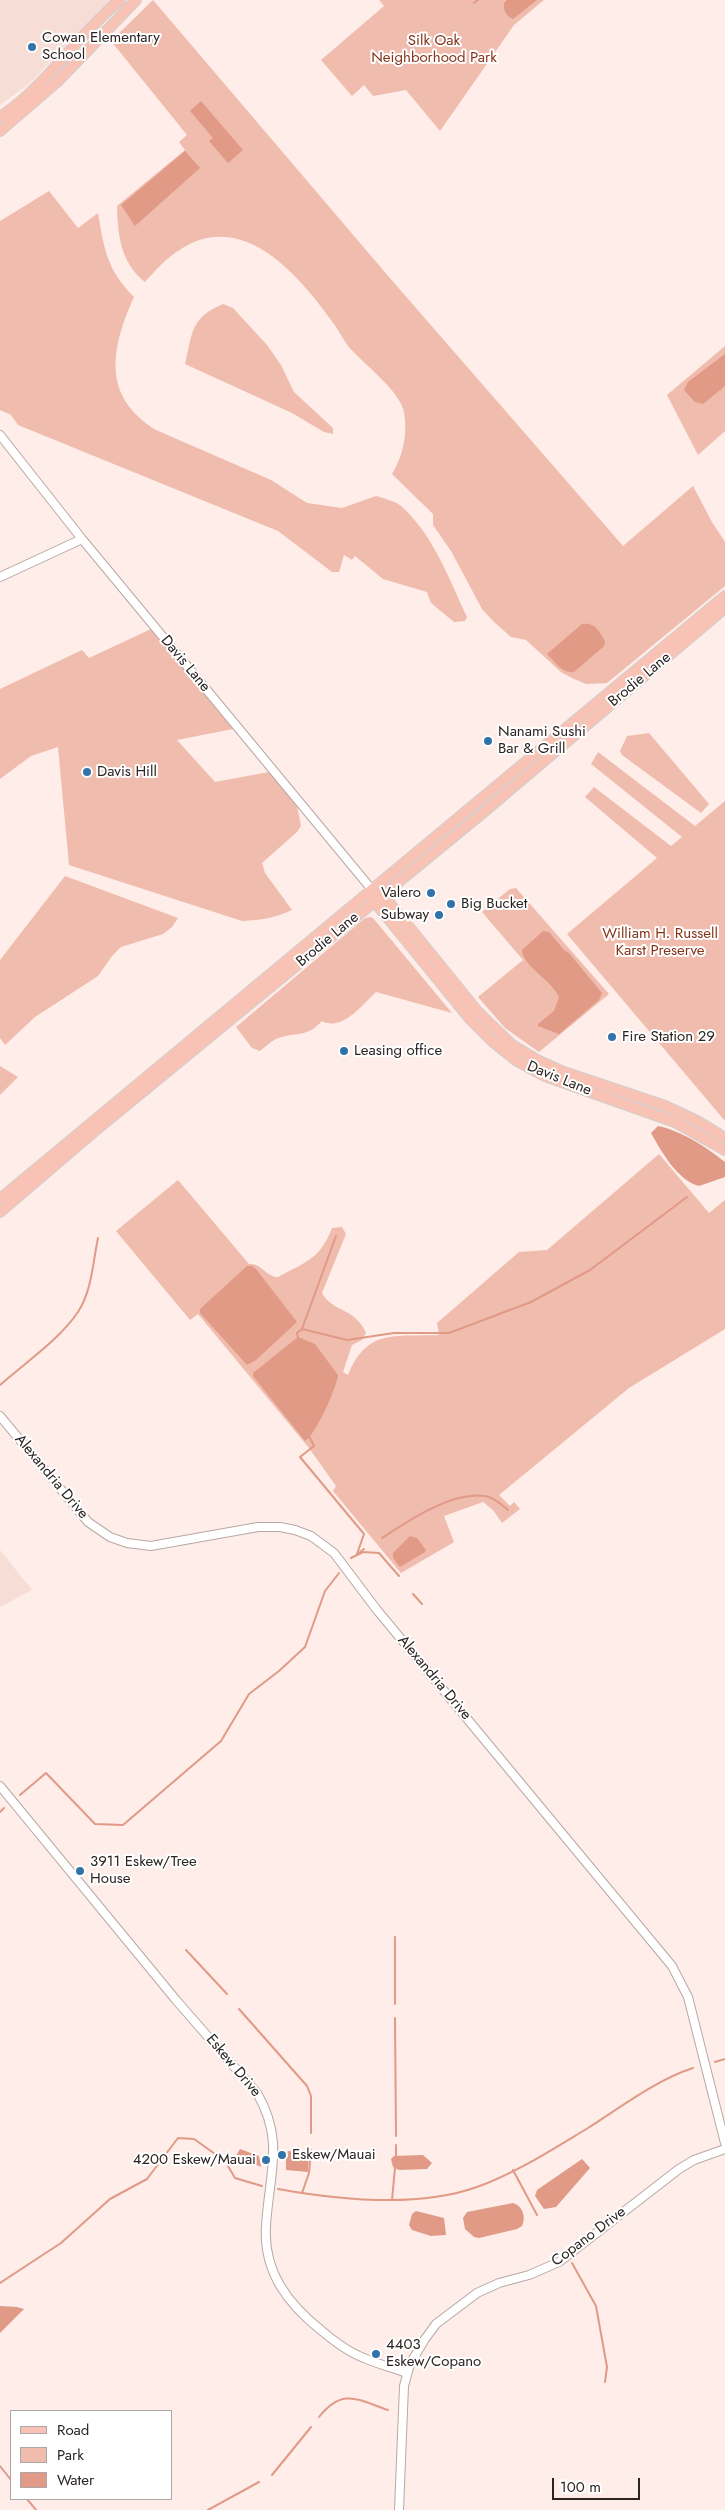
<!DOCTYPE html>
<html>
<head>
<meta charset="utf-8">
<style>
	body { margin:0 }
	#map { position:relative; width:725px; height:2510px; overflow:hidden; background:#feede8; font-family:Jost,sans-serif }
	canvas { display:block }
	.legend { position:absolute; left:10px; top:2410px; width:162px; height:90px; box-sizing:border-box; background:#fff; border:1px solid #aaa7a7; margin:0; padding:6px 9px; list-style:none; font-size:15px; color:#2b2423 }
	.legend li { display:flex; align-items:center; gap:10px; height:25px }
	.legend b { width:25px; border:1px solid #aaa7a7 }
	.scale { position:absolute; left:552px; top:2478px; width:88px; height:22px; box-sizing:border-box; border:2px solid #2b2423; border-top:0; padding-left:6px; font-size:15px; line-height:18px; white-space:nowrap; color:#2b2423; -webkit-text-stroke:4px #fff; paint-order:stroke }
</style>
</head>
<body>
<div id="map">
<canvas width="725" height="2510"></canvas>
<ul class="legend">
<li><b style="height:6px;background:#f8c3b4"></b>Road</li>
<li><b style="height:14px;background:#f0bcad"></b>Park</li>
<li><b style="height:14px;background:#e09a86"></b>Water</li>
</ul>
<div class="scale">100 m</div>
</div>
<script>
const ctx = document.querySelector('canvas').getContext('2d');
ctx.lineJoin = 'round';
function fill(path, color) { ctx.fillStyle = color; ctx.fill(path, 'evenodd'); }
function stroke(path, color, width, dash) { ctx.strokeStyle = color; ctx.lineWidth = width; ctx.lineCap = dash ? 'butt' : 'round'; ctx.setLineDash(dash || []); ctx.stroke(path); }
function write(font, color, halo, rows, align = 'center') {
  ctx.font = font + ' Jost,sans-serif'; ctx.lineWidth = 4; ctx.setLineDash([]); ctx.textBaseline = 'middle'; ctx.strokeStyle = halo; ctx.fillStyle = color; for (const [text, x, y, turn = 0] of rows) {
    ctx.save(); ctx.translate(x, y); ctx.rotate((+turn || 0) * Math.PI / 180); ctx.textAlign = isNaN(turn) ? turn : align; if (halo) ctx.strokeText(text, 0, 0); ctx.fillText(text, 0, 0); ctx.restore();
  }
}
fill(new Path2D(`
	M0,0h112l-13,10 -70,74 -29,21z
	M0,1550l32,40 -32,17z`), '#f6ddd6');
fill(new Path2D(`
	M153,0l236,277 234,269 70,-60 19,36 13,20v44l-118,97 -21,1 -12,-5 -13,-7 -35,-32 -15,-3 -18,-16 -11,-12 -31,-58 -18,-26v-11l-41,-40c11,-18 16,-40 12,-62 -5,-23 -41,-48 -56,-66 -5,-7 -9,-15 -14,-22 -35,-49 -92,-117 -156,-73 -13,8 -23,20 -33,31 -25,-20 -27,-47 -28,-76l68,-56 -6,-8 8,-7 -76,-94z
	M379,0h165l-30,25 -74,106 -34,-41 -33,6 -9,-11 -12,11 -31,-36 63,-54z
	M49,191l29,37 20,-15c6,36 9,57 36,84 -23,51 -33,99 22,133l115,50 36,23 35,5 34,-12c7,2 19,5 25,10 32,28 48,73 66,111l-2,4 -11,1 -23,-19 -4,-11 -44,-13 -28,-23 -3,4 -8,-5 -5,17h-7l-54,-41 -260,-106 -7,-10 -11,-5v-189z
	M223,304l10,4 34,37 14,20 13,27 39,36v6l-9,-2 -32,-19 -107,-49c8,-32 5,-46 38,-60z
	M725,346v85l-27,24 -31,-60z
	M151,629l82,100 -56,11 38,42 54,-10 28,34 4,20 -4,6 -35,31 3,10 27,37c-17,8 -31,10 -50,11l-173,-56 -11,-118 -27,9 -31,23v-90l82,-39 7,8z
	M649,733l60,71 -8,9 -79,-58 -2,-4 7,-15z
	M598,752l97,74 30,-25v320l-158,-187 90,-76 -72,-61 9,-10 77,59 11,-9 -91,-73z
	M65,876l113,42 -6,9 -9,7 -42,13 -9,9 -14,20 -63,41 -30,28 -5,-7v-78z
	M516,888l93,106 -70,58 -34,-24 -27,-31 45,-37 -41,-48 28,-23z
	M370,917l3,1 79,95 -76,-21c-13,12 -34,40 -54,29 -16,18 -27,10 -46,18 -6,3 -11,8 -16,12l-8,-3 -16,-21 129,-109z
	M0,1066l18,11 -18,18z
	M659,1154l50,59 16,-13v129l-96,59 -130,107 11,11 4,-4 6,7 -18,14 -9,-13 -10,-8 -39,14 10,26 -53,31 -68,-82 3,-5 -27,-38 -111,-134 -8,6 -74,-89 62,-51 71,84c13,-1 17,13 29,13 28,-15 42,-18 54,-49l10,-1 4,7 -24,59c10,19 34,15 44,40l-4,7 -10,5 -9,27 5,3c19,-47 47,-38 91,-40l-2,-12 82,-71 28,-2z`), '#f0bcad');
fill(new Path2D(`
	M507,0h30l-24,19c-7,-3 -10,-9 -9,-16z
	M201,101l42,49 -15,13 -19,-22 4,-3 -23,-27z
	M185,151l15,17 -65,58 -14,-21z
	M725,354v32l-22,18 -8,-2 -11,-12 4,-8z
	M582,624c13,-2 17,7 23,17l-1,5 -30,26c-11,2 -19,-10 -27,-18z
	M543,931l6,1 15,18 5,3 33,40 -3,7 -40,34 -21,-8v-2l16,-13 5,-14c-8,-18 -36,-30 -37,-47z
	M658,1126c24,5 48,21 67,36v15l-26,9c-21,-5 -38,-35 -48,-53z
	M247,1266h5l4,3 41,53 -41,38 -9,5 -47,-52v-4z
	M298,1337l17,7 23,31c-1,12 -23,61 -33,66l-52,-65v-3z
	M410,1536l7,2 9,12 -1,2 -25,15 -7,-9v-5z
	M240,2149l19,7 2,11 -23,-10 -1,-3z
	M288,2151l21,2 -1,19 -22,-2v-15z
	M423,2155l9,8 -5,6 -28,1 -6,-3 -2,-8 3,-3z
	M582,2159l8,9 -34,39 -12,2 -9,-13 2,-6z
	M513,2203c10,3 13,14 9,23l-5,3 -38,9 -5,-1 -9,-8 -2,-11 4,-6z
	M416,2211l28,7 2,17 -15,1 -19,-6 -3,-5 3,-11z
	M0,2306l17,1 7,2 -24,24z`), '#e09a86');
stroke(new Path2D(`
	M474,3l4,-3
	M302,1329l45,11 47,-7h55l82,-31 59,-32 97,-73
	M298,1338l-1,-5 5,-4 34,-93
	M0,1385c26,-23 59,-45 78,-73 14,-21 15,-51 20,-74
	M309,1436l5,10 -14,11 64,77 -7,20
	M382,1538c26,-17 70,-47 103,-42 9,1 17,9 23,14
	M359,1553l5,-4
	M351,1558l12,-6 16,1 20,23
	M413,1594l9,10
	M20,1795l26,-22 49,51 28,1 98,-84 28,-47 30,-23 26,-24 20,-56 14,-18
	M0,1812l4,-4
	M395,1937v67
	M186,1950l41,44
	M239,2009l68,77 4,10v37
	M395,2018l1,118
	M715,2062l10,-3
	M396,2158v-13
	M513,2170l24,45
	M278,2189c61,11 140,19 199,-2 39,-14 76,-38 111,-59 33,-21 68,-48 105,-60
	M302,2193l7,-20 2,-23
	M392,2200l3,-32
	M572,2263l24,43 11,61 -2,15
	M0,2283l61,-40 49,-44 37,-20 31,-41 16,1 31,22 10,17 27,8
	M319,2417c24,-30 39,-17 69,-7
	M0,2466l11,14
	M272,2475l39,-48
	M27,2499l9,11
	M208,2510l51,-28`), '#e09a86', 2);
const minor = new Path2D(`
	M0,435l82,104 291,352
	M0,577l82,-38
	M0,1416l88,106 22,15 17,6 24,3 107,-19h22l15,3 16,6 23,17 43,57 295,356 16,31 37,146
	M0,1786l176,214 81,93c28,48 12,81 9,133 -3,46 22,78 56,105 13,11 26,21 42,27 14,6 29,10 43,15
	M399,2510l5,-124 6,-22 15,-25 11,-15 41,-31 22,-10 30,-8 30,-13 120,-93 15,-9 31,-11`);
const major = new Path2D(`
	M0,117c46,-30 77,-82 120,-117
	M0,131l58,-50 78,-81
	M378,893l5,2 94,116 35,34 25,15 24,11 104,35 32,15 28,17
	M373,896l1,5 96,118 22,22 25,20 28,15 130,46 50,28
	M0,1199l725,-603
	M0,1212l96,-82 384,-315 245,-207`);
stroke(minor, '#b8a8a4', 10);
stroke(major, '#d0cfcf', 12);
stroke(minor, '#fff', 8);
stroke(major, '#f8c3b4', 10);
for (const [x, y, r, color] of [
	[32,47,5,"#3273a9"],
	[488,741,5,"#3273a9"],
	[87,772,5,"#3273a9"],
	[431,893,5,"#3273a9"],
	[451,904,5,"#3273a9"],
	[439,915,5,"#3273a9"],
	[612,1037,5,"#3273a9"],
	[344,1051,5,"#3273a9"],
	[80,1871,5,"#3273a9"],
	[282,2155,5,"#3273a9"],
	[266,2160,5,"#3273a9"],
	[376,2354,5,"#3273a9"]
]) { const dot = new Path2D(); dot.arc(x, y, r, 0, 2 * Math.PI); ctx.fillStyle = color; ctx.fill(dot); stroke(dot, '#fff', 2); }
write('15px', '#2b2423', '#fff', [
	["Cowan Elementary",42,38],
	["School",42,55],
	["Nanami Sushi",498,732],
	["Bar & Grill",498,749],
	["Davis Hill",97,772],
	["Valero",421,893,"right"],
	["Big Bucket",461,904],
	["Subway",429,915,"right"],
	["Fire Station 29",622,1037],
	["Leasing office",354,1051],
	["3911 Eskew/Tree",90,1862],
	["House",90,1879],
	["Eskew/Mauai",292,2155],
	["4200 Eskew/Mauai",256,2160,"right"],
	["4403",386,2345],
	["Eskew/Copano",386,2362]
], 'left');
write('15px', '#86331a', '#fff', [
	["Silk Oak",434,41],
	["Neighborhood Park",434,58],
	["William H. Russell",660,934],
	["Karst Preserve",660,951]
]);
write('15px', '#2b2423', '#fff', [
	["Davis Lane",185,664,50],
	["Brodie Lane",640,680,-40],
	["Brodie Lane",328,940,-40],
	["Davis Lane",559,1079,22],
	["Alexandria Drive",51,1477,50],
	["Alexandria Drive",434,1678,50],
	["Eskew Drive",233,2066,50],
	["Copano Drive",589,2237,-37]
]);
</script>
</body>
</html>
